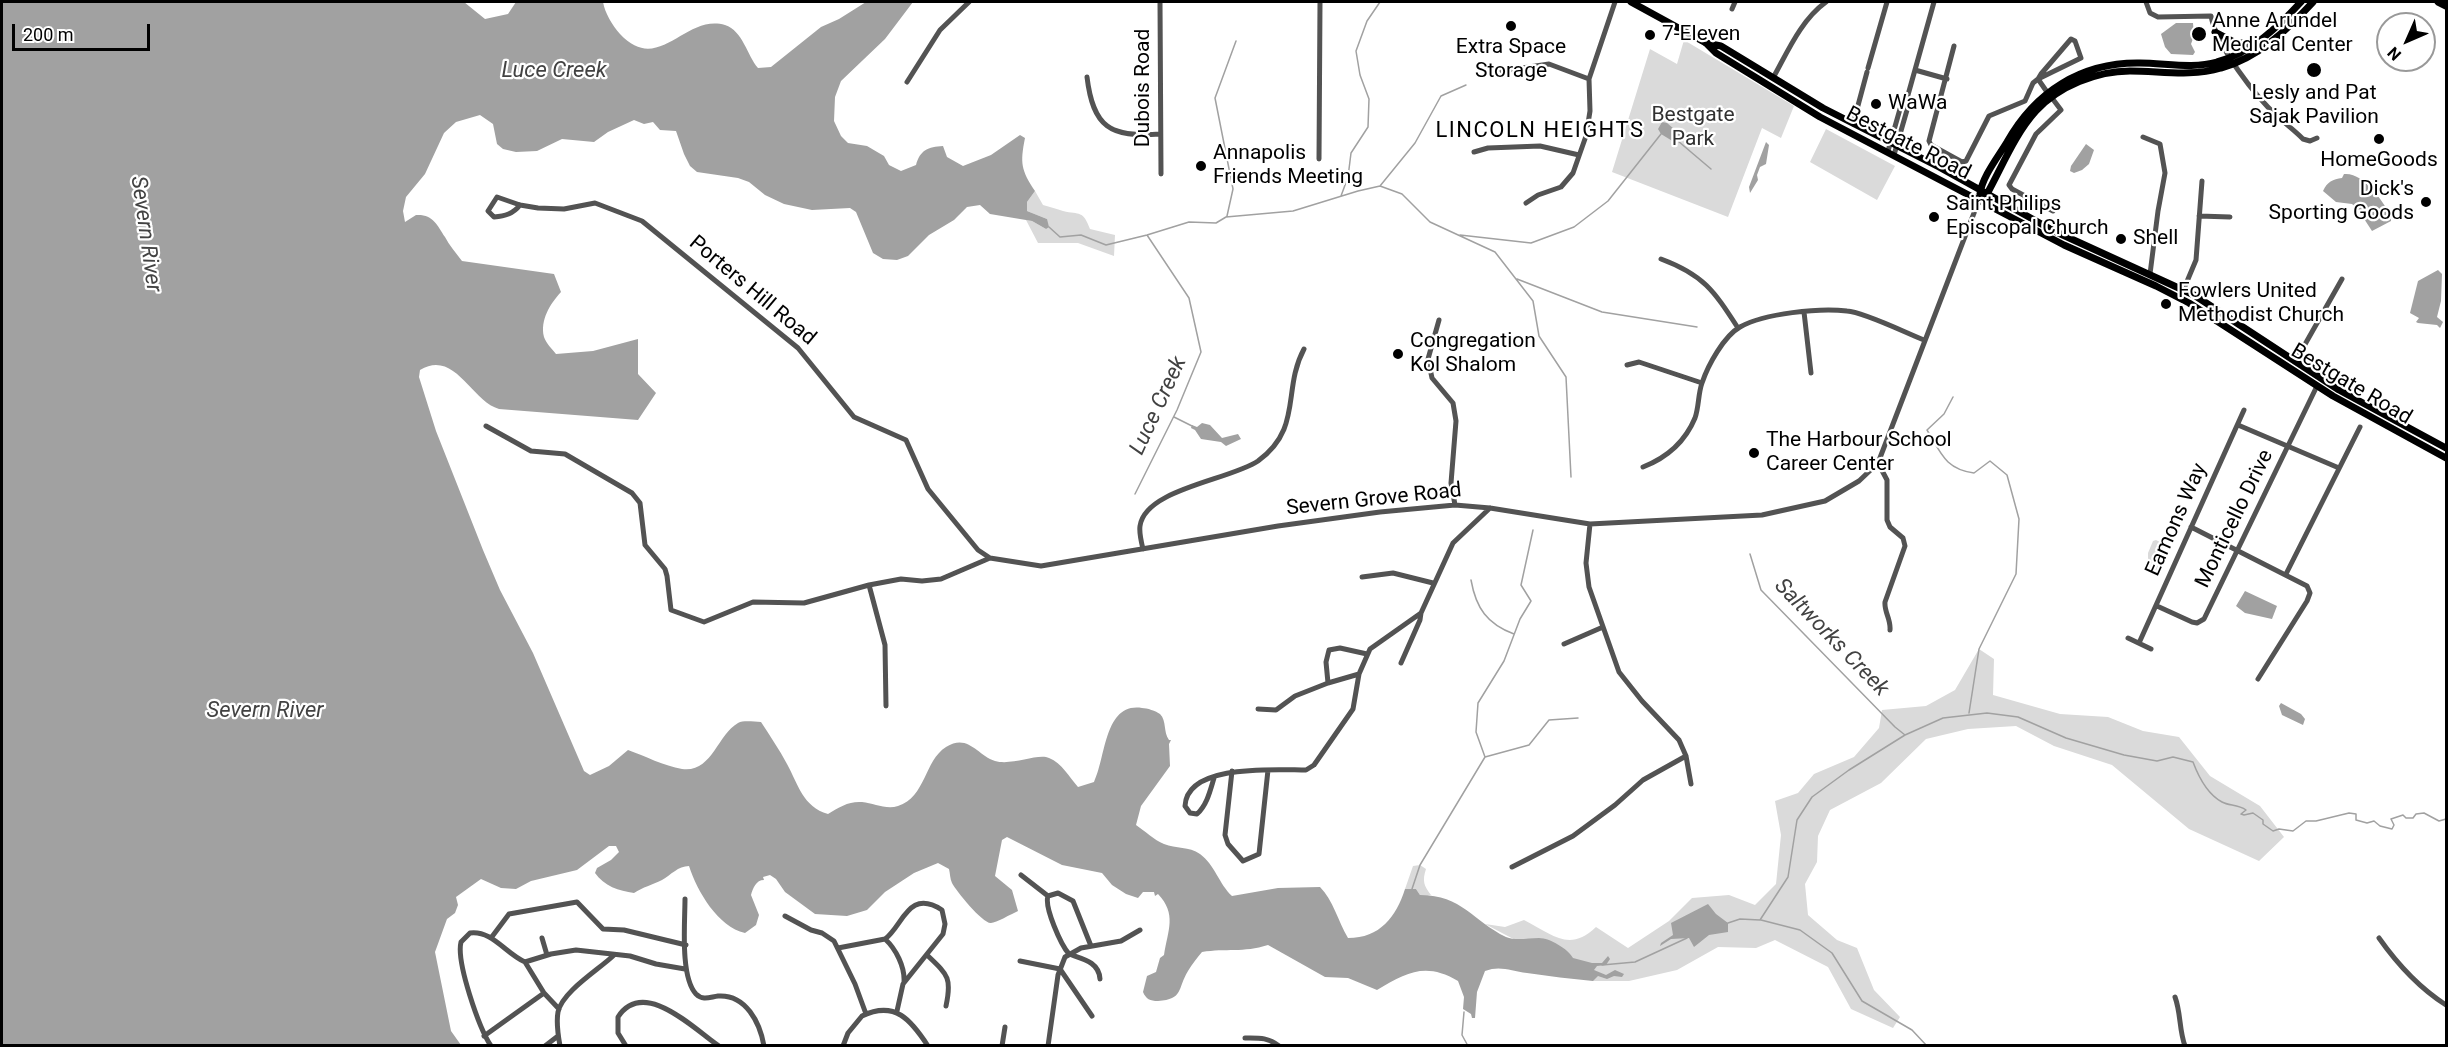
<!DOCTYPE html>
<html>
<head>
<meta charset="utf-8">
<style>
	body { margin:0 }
	#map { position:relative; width:2448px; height:1047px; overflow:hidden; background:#fff; font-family:Roboto,sans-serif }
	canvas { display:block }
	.frame { position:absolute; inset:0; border:3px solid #000; pointer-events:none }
	.north { position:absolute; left:2376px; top:12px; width:60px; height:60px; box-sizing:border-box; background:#fff; border:2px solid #999; border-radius:50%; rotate:225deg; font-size:16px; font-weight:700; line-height:24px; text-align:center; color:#000 }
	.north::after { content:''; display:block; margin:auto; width:21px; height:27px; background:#000; clip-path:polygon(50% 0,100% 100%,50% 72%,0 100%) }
	.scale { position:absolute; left:12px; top:24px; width:138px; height:27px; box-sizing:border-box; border:3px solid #000; border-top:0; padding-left:8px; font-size:18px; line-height:21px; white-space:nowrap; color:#000; -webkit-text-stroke:4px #fff; paint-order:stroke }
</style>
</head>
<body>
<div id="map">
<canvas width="2448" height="1047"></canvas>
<div class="frame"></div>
<div class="north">N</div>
<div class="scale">200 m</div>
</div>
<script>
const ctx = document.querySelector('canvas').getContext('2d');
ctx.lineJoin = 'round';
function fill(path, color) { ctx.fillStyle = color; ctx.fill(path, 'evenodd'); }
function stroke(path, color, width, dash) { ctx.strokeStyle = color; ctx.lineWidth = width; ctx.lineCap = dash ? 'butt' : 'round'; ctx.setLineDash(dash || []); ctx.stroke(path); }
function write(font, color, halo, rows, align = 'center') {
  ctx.font = font + ' Roboto,sans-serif'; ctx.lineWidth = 4.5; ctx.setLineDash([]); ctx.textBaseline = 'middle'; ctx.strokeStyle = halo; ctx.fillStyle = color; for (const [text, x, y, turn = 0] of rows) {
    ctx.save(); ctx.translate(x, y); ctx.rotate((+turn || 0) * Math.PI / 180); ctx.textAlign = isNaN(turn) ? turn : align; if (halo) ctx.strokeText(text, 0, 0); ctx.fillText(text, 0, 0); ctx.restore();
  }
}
fill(new Path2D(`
	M1684,40l110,66 -13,32 -19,-10 -34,89 -116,-45 38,-123 27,15z
	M1826,129l69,37 -18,34 -67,-38z
	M1035,191l8,14c7,2 14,4 20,6 17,4 20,-1 27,18l25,6 -1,21 -36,-13h-40l-12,-23 6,1 14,8 1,-10 -20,-8v-9z
	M2156,540l8,4 -2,6 5,3 -1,3 -4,-2 -1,5 3,1 -7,11 -9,-4v-14l5,-12z
	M1979,649l15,10 -1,36 67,19 48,3 35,14 36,6 31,39 50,30 24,31 -25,24 -70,-32 -77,-64 -58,-19 -38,-20 -48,3 -42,10 -45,44 -51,27 -12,26 -1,26 -12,22 3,31 29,25 20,8 17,42 26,27 -7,11 -42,-19 -23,-42 -53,-27 -19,8 -38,-1 -41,23 -48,11h-36l-108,-57 20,3 19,-7c28,14 45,33 72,7l32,21 41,-27 23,-23 37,-3 26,10 21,-21 5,-49 -6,-34 23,-8 16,-19 40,-17 25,-29 3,-18 44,-4 29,-16z
	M1420,865l6,4c-4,12 -2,17 5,26h-11l-4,-6h-11l8,-23z`), '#dadada');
fill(new Path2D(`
	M2,2h462l21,17 23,-5 8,-12h87c2,11 9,23 17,32 39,42 65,-21 105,-9 18,6 22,30 33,43l13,-1 50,-40 18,-8 27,-17h47l-28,37 -44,42 -6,16 -1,24 7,15 7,7 19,3 17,10 5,9 12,6 15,-6c4,-15 12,-18 27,-19l4,11 16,9 28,-11 29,-20 5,3c-5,25 -4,32 10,53l-8,11v9l20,8 2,8 -3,2 -14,-8 -42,-7 -10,-9 -13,2 -13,13 -25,15 -21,21 -11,4 -14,-1 -10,-6 -17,-41 -6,-4 -38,2 -28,-6 -19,-9 -16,-13 -11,-4 -41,-6 -7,-6 -6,-12 -8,-23 -16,-1 -7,-8 -9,2 -10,-4 -26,12 -14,10 -32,-3 -25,12 -21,1 -13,-3 -6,-5 -4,-20 -13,-9 -24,7 -12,11 -19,41 -19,23 -3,14 2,11 11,-7c17,-1 21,10 29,22 4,8 11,16 17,24l92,13 7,18c-11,12 -21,28 -17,45 2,6 8,12 12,17l37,-3 45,-12v35l18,19 -18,27 -139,-11c-28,-8 -44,-60 -79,-39l-1,7 17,54 47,119 17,40 33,63 51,118 6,4 19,-9 19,-16c17,6 36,16 54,19 30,4 35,-34 56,-46 6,-3 16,-1 23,-1 9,14 18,27 26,42 11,20 16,43 41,50 11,-7 21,-13 34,-12 12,1 24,8 36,4 28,-9 26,-45 48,-59 22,-14 31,8 49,14 17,5 43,-8 54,-3 13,5 20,19 29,29l16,-5c12,-24 10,-80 48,-74 5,0 14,3 18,6 7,7 3,18 9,26h2l-2,4 1,22 -29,40 -5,19c9,6 18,15 28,19 12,5 25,2 36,10 15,11 19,30 32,42l46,-8 42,-1c13,13 18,34 28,51 32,0 48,-21 57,-49h11l4,6c42,0 53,26 86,42 10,4 22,1 33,1 11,0 29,11 34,20l19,5h10l6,-7 2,3 -4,6 -9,1 -3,4 12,5 9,-5 9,4 -2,3 -8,-1 -7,3 -9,-3 -5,5c-22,-2 -44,-5 -66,-8 -16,-2 -27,-8 -42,-2l-8,21 -2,26h-3l-1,-4 -8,-5 1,-12 -6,-16c-32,-19 -51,-9 -81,9l-29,-12 -23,-1 -57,-32c-25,8 -42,3 -66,7 -5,6 -10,12 -14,19 -11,18 -4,28 -30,30 -8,0 -12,-2 -15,-9l4,-16 9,-4 4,-14 4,-3c4,-25 13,-41 -6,-61l-3,2 -1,-4h-11l-5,6 -12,-4 -14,-9 -10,-12 -40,-8 -55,-28 -5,3 -7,36 17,14 6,21c-7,3 -22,12 -27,12 -8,1 -35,-32 -39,-40 -2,-4 -2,-10 -3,-14l-11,-6 -24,10 -29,19 -18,18 -20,6 -32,-2 -30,-22 -9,-13 -6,-4 -7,2 1,3c-8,0 -11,8 -13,15l8,20 -3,10 -11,8c-27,-6 -48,-42 -56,-67 -11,0 -18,9 -27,14 -10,5 -19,7 -28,13 -15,-2 -30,-7 -39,-20l2,-5 14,-8 8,-8 -3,-6h-7l-32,24 -46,11 -15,8 -15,-1 -20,-9 -25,18 2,8 -3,8 -8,6 -12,33 16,79 10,14h-459z
	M2176,23h17l1,13 -3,8 4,8 -2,3 -22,-1 -6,-7 -4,-13z
	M1662,122l5,1 14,12 -3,6 -4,1 -13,-8 -3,-5z
	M1766,142l3,3 -3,19 -6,3 -3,8 1,5 -8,13 -1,-6z
	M2086,144l8,6 -5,14 -7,6 -8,3 -4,-2 1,-5z
	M2344,174c20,-2 38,27 47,41v6l-19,10 -15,-23 -5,-4 -16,-2 -13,-11c4,-9 10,-12 19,-13z
	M2438,270l4,4 -1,27 -4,16 6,5 -3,6 -3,-3 -19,-2 -2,-1 3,-4 -9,-5 8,-32z
	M1202,423l8,2 12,13 16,-4 3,5 -15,7 -5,-4 -20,-3 -6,-9 -4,-2 1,-3 5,2z
	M2245,591l32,15 -5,13 -27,-6 -9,-7z
	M2281,703l20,11 4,5 -2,6 -21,-10 -3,-9z
	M1708,904l8,10 12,9v9l-19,3 -15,12 -5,-9 -18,1 -11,7 1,-3 12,-8 -2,-12z`), '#a1a1a1');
stroke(new Path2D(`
	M1678,141l33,28
	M1380,186l35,-43 26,-47 25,-11
	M1341,196l7,-19 3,-24 17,-26 1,-28 -9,-24 -4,-24 11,-30 13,-19
	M1227,216l6,-27 -18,-91 21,-57
	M1049,227l11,10 21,-2 25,10 41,-10 42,-13 27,1 10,-6 67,-6 65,-20 22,-5 22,8 28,28 65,30 38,49 6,35 27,41 5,100
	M1460,235l71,8 43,-16 34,-26 53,-67
	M1517,279l85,33 95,15
	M1953,397l-9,17 -17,16c14,23 18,39 47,43l16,-12 17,14 12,44 -3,55 -37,75 -10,64
	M1174,417l18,9
	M1135,494l42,-84 24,-58 -12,-54 -42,-63
	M1750,554l11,36 134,137 10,8
	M1471,580c5,28 16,44 43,54
	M1485,757l44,-12 20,-25 29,-2
	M1412,889l8,-24 65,-108 -9,-25 2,-29 26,-42 16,-42 11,-18 -10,-16 12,-55
	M1761,920l39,10 32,23 30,48 50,29 15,16
	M1728,923l12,-4 20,1 28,-43 9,-57 15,-23 37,-27 56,-35 38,-17 44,-5 31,4 48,21 58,17 33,6 16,-4 20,5c6,16 14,32 29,40 7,4 16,2 24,8l-5,4 3,1 9,-2 10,7v4l10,7 6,-2 14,2 13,-10h10l33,-8 7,1v6l11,3 7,-2 6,5 12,3 2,-4 -3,-6 12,-4 3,3h7l3,-4 8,-1 15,8 7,-2
	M1602,965l33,-3 52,-24
	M1464,1012l-2,23 6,11`), '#a1a1a1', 1.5);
stroke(new Path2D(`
	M1160,2l1,172
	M2146,2l4,11 8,4 53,-1c6,31 44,80 67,101 9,8 17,14 25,22l7,2 7,-3
	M1732,9l3,-7
	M1954,46l-25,95 2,4 31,17 4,-1 23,-45 36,-15 8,-18 5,-4 43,-21 -6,-17 -4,-2 -30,35 -3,5 9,13
	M1868,68l19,-66
	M1915,70l32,9
	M1502,71l47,-7 40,15
	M1087,77c6,50 23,61 73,57
	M1773,78c15,-27 28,-58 53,-76
	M907,82l33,-52 29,-28
	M2052,98l9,12 -25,24 -27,51 3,4 41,22
	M1853,124l14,-52
	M2143,137l17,7 5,29 -7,38 -8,63
	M1888,151l12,-42 6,-7 28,-100
	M1474,152l14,-4 52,-2 39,9
	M1894,155l13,-45 -1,-8
	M1319,159l1,-157
	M1526,203l12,-8 23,-8 12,-14 13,-37 4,-25 -1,-32 26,-77
	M520,205c-7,9 -15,11 -26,12l-6,-6 9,-14 23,8 18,3 26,1 31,-6 47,18 156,127 56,69 52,23 22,49 50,61 12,8
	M2199,216l31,1
	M1661,259c43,16 53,32 77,69
	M2183,291l13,-31 6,-79
	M1804,312l7,61
	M1439,320l-11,39 4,19 21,25 3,18 -5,62 4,22
	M2295,362l47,-83
	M1627,365l12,-3 63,21
	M2238,425l101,43
	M486,426l45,25 34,3 67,39 8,10 5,42 20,24 2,7 4,34 33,12 49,-20 51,1 65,-18 32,-6 21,2 19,-2 49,-21 51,8 237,-40 102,-14 75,-7 35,3 100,16 172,-9 63,-14 34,-20 19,-18 101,-263
	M1878,463l9,17v40l3,7 13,11 2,8 -20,56c-1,10 6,17 5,28
	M1643,467c23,-9 42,-25 52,-49 4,-11 3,-24 7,-35 6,-18 22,-47 38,-56 25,-14 79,-19 107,-16 17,1 59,22 77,29
	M1590,524l-4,39 3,24 30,85 23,29 37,39 7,16 5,28
	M2191,527l116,59 3,7 -3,8 -49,78
	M1143,549c-2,-8 -4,-16 -3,-23 5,-37 90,-46 118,-65 45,-33 24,-71 46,-112
	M2286,574l74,-147
	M1362,577l31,-4 40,10
	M869,585l16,60 1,61
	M2157,606l35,16 5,1 7,-4 113,-233
	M2128,638l23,11
	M2139,643l105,-233
	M1564,644l39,-17
	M1401,663l19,-43 1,-7
	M1328,683l-2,-21 3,-12 11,-2 27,6
	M1258,709l18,1 19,-14 33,-13 31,-9
	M1232,771l-7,64 3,9 15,17 16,-7 9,-84
	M1214,778c-4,13 -7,27 -17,36l-7,-1 -5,-7c2,-43 91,-36 121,-36l8,-5 39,-56 6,-35 11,-25 51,-36 32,-70 37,-35
	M1512,867l61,-31 42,-31 28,-25 43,-24
	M1021,875l27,21
	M1048,896l10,-3 15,8 18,45
	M1048,896c-4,11 13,49 21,58
	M685,899c0,23 -5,78 11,95 7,7 14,3 22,2 28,-2 42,27 46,50
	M785,916l26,14 11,3 12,8 21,43 11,30
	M491,938l18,-24 68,-12 26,27 21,1 62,15
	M542,938l5,17
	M2379,938c19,27 39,49 67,67
	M885,939c11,10 20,28 19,43
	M838,948l47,-9c18,-13 23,-51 57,-29l3,14 -2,10 -40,50 -6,27
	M1069,954c14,5 30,8 31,25
	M928,956c20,19 24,22 18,50
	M1020,961l40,8
	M525,962l26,-8 25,-4 54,6 26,8 29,5
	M525,962l19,31 15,16
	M1060,969l32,47
	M2175,997c6,16 4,33 10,49
	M484,1036l60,-43
	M1245,1038c13,0 23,-1 34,8
	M491,1046c-12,-18 -35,-84 -30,-104l9,-9c22,-3 36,21 55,29
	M545,1046l13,-10
	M560,1046c-2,-11 -4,-23 -2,-34 4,-20 40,-42 55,-56
	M626,1046l-8,-13v-16c26,-40 77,13 101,29
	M843,1046l5,-13 14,-17c33,-16 49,4 66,30
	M1002,1046l3,-19
	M1048,1046l10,-71 7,-18 16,-9 40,-7 19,-11`), '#535353', 5);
stroke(new Path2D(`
	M1631,2l75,41 10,10 104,64 244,128 92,41 33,17 144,93 113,62
	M2438,2l8,4
	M2215,32l21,11h18
	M1706,43l15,3 102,62 116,59 115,64 140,64 145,95 107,58
	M1980,194c2,-17 18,-37 27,-52 28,-50 74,-80 133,-79 25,0 53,6 77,-1 34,-9 61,-35 84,-60
	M1984,197l3,-3c15,-27 28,-60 49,-83 23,-25 61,-40 94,-40 31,0 61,6 91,-3 37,-10 67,-39 92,-66`), '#000', 7);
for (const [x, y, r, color] of [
	[1511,26,6,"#000"],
	[2199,34,8,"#000"],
	[1650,35,6,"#000"],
	[2314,70,8,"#000"],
	[1876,104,6,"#000"],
	[2379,139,6,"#000"],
	[1201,166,6,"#000"],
	[2426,202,6,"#000"],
	[1934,217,6,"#000"],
	[2121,239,6,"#000"],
	[2166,304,6,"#000"],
	[1398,354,6,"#000"],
	[1754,453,6,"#000"]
]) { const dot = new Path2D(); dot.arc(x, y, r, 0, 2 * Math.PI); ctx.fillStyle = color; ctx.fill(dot); stroke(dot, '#fff', 2); }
write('21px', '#000', '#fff', [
	["Anne Arundel",2212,22],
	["Medical Center",2212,46],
	["7-Eleven",1662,35],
	["Extra Space",1511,48,"center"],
	["Storage",1511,72,"center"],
	["Lesly and Pat",2314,94,"center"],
	["Sajak Pavilion",2314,118,"center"],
	["WaWa",1888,104],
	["Annapolis",1213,154],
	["Friends Meeting",1213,178],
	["HomeGoods",2379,161,"center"],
	["Dick's",2414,190,"right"],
	["Sporting Goods",2414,214,"right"],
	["Saint Philips",1946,205],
	["Episcopal Church",1946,229],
	["Shell",2133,239],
	["Fowlers United",2178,292],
	["Methodist Church",2178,316],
	["Congregation",1410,342],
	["Kol Shalom",1410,366],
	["The Harbour School",1766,441],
	["Career Center",1766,465]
], 'left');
write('21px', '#000', '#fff', [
	["Dubois Road",1144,88,-90],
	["Bestgate Road",1908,144,27],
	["Porters Hill Road",752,291,40],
	["Bestgate Road",2351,385,31],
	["Severn Grove Road",1374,500,-6],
	["Monticello Drive",2235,519,-64],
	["Eamons Way",2177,520,-66]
]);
write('21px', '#313131', '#fff', [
	["Bestgate",1693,116],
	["Park",1693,140]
]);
write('italic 22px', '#424242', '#fff', [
	["Luce Creek",554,71],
	["Severn River",145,234,82],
	["Luce Creek",1159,406,-65],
	["Saltworks Creek",1831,638,46],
	["Severn River",265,711]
]);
ctx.letterSpacing = '1.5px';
write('22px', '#000', '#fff', [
	["LINCOLN HEIGHTS",1540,131]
]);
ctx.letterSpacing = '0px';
</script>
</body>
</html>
